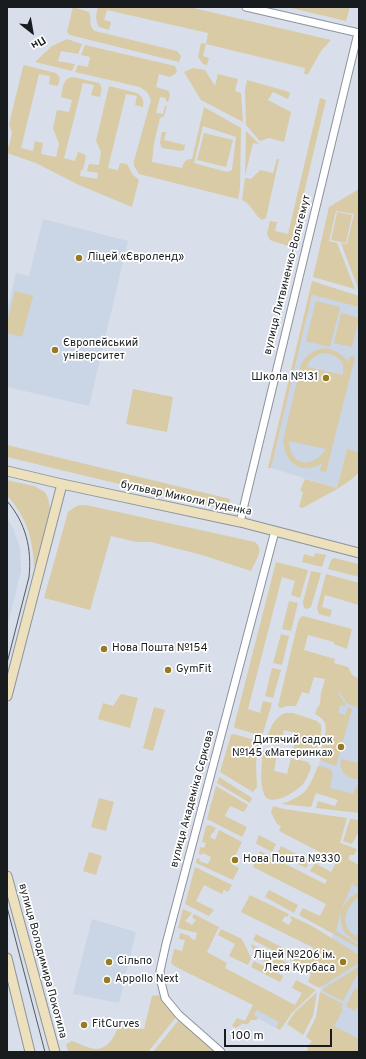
<!DOCTYPE html>
<html>
<head>
<meta charset="utf-8">
<style>
	body { margin:0 }
	#map { position:relative; width:366px; height:1059px; overflow:hidden; background:#d8dfea; font-family:Overpass,sans-serif }
	canvas { display:block }
	.frame { position:absolute; inset:0; border:8px solid #191c1f; pointer-events:none }
	.north { position:absolute; left:12px; top:12px; width:40px; height:40px; -webkit-text-stroke:3px #fff; paint-order:stroke; rotate:149deg; font-size:11px; font-weight:700; line-height:16px; text-align:center; color:#191c1f }
	.north::after { content:''; display:block; margin:auto; width:14px; height:18px; background:#191c1f; clip-path:polygon(50% 0,100% 100%,50% 72%,0 100%) }
	.scale { position:absolute; left:224px; top:1029px; width:108px; height:18px; box-sizing:border-box; border:2px solid #191c1f; border-top:0; padding-left:5px; font-size:12px; line-height:14px; white-space:nowrap; color:#191c1f; -webkit-text-stroke:3px #fff; paint-order:stroke }
</style>
</head>
<body>
<div id="map">
<canvas width="366" height="1059"></canvas>
<div class="frame"></div>
<div class="north">Пн</div>
<div class="scale">100 m</div>
</div>
<script>
const ctx = document.querySelector('canvas').getContext('2d');
ctx.lineJoin = 'round';
function fill(path, color) { ctx.fillStyle = color; ctx.fill(path, 'evenodd'); }
function stroke(path, color, width, dash) { ctx.strokeStyle = color; ctx.lineWidth = width; ctx.lineCap = dash ? 'butt' : 'round'; ctx.setLineDash(dash || []); ctx.stroke(path); }
function write(font, color, halo, rows, align = 'center') {
  ctx.font = font + ' Overpass,sans-serif'; ctx.lineWidth = 3.5; ctx.setLineDash([]); ctx.textBaseline = 'middle'; ctx.strokeStyle = halo; ctx.fillStyle = color; for (const [text, x, y, turn = 0] of rows) {
    ctx.save(); ctx.translate(x, y); ctx.rotate((+turn || 0) * Math.PI / 180); ctx.textAlign = isNaN(turn) ? turn : align; if (halo) ctx.strokeText(text, 0, 0); ctx.fillText(text, 0, 0); ctx.restore();
  }
}
fill(new Path2D(`
	M43,219l85,22 -39,165 -82,-19v-74l9,-40 13,3z
	M312,295l47,12v145l-12,-3 -10,39 -66,-20z
	M7,518l6,10 7,20 1,23 -14,57z
	M341,683l18,5v113l-46,-14z
	M354,878l5,3v171h-49l11,-64 12,-54 8,-28z
	M92,919l44,13 -17,71 -46,-9z
	M257,1010l22,12 -3,6 -22,-12z`), '#cad5e6');
fill(new Path2D(`
	M73,7l16,5c3,7 -1,15 6,19l82,20 4,5 -2,6 -109,-27 -3,-3z
	M98,7h91l142,33 -10,11 -13,23h-4l1,-6 -99,-24 -3,12 6,2 -2,7 -4,-1 -5,-7 3,-14 5,1 2,-11 -101,-23 -3,10 7,2 -2,8 -10,-3c-4,-7 -3,-13 -1,-20z
	M287,7h63l-4,14z
	M67,39l15,5 -4,10 -17,-3 -3,10 17,3 -3,7 -37,-9 17,-16z
	M85,45l90,21 2,5 -1,2 -6,4 -11,-3 -3,13 13,4 1,4 -2,7 -2,-1v-3l-6,-1 -4,16 7,1 2,-8h2l-3,10 -4,2 -6,25 -2,19 30,6c2,-6 3,-9 10,-9l12,-52 37,21 -1,60 -2,11 -99,-25 -5,-8v-5l17,-61 -4,-8 -7,-5 -65,-15 3,-7 10,2 2,-10 -9,-2zM203,126l33,11 -4,33 -5,2 -33,-9z
	M24,65l32,8 4,5 -2,8 -9,-2 1,-8 -11,-2 -18,74 12,3 2,-10 8,2 -2,11 15,3 3,-13 -6,-16 4,-18 12,2 3,-12 -11,-3c2,-8 1,-19 12,-20l26,6c4,4 2,9 1,14l-9,-2 3,-10 -11,-2 -19,75 11,3 3,-9 6,2 2,2 -3,14h-2l-1,6 17,3 1,-6 -11,-2 2,-7 10,1 2,-13 -5,-11 13,-55 28,7c6,4 7,8 6,14l-8,-2 2,-9 -11,-2 -18,74 10,2 2,-7 7,1 6,11 6,5 -7,27 -53,-22 -43,-22 -29,-10v-7h2l3,-13 -3,-9 14,-57z
	M193,68l12,2 10,16 3,-12 20,5 -3,12 6,2 2,29 -42,-22 -17,-28z
	M247,80l39,11 4,2 -2,6 -15,-7 -5,8 23,12 -7,30 -15,-4 -9,3 -14,-16 -1,-35z
	M320,98l6,2 -35,147 -21,-7 -3,-6 3,-13 7,1 -2,9 13,3z
	M246,131l13,13 -6,-1 -8,33z
	M162,132h4l-2,8 21,5 -1,5 -3,1 -19,-3 -2,-5z
	M204,133l29,7 -7,27 -29,-7z
	M277,159h2l-13,59 -4,2c-8,-5 -11,-17 -20,-20l3,-22 6,1 9,-9 13,3z
	M359,189v102l-18,-48 6,1 7,-30 -18,-3 -7,30 8,2 18,46 -42,-12 16,-70z
	M337,212l15,3 -6,28 -15,-3z
	M312,281l47,15v11l-47,-12 -41,173h-3z
	M15,291l18,5 -11,41 -15,-4v-10z
	M316,301l24,6 -10,40 -24,-6z
	M341,313l18,5 -7,29 -18,-4z
	M323,348c11,1 18,5 25,14l2,-6 5,1 -29,115 -6,-1 2,-8c-20,13 -37,0 -39,-22l18,-76c5,-10 11,-14 22,-17zM323,353c14,1 23,8 20,22l-36,-8c3,-8 8,-12 16,-14zM289,441l37,8c-13,20 -36,18 -37,-8z
	M133,389l40,8 -6,35 -41,-8z
	M7,445l223,54 -3,11 -220,-53z
	M347,449l12,3c0,5 2,14 0,19 -3,10 -45,30 -56,37l-4,-1 4,-15 -3,-1 5,-12 32,9z
	M7,480l27,6 11,6 3,6 2,10 -14,58h-2c-1,-27 -8,-51 -27,-70z
	M79,505h7l169,37c10,7 0,20 -4,29l-49,-16 -51,-13h-15l-25,-6 -21,74 -46,-12 24,-86 7,-5z
	M315,553l11,2 -4,12 -20,-5 2,-8 10,3z
	M334,558l25,6v13l-31,-8 3,-9z
	M276,562l32,8 -8,28 -9,-3 4,-14 -13,-4 -34,132 12,4 3,-12 9,2 -9,30 -4,2 -24,-7 -1,-2z
	M311,571l10,2 -10,34 -4,2 -3,-1 -1,-6z
	M326,574l33,9v22l-34,-10 -3,12 10,3 -2,7 -11,-3 -2,-6z
	M289,601l9,2 -7,28 -9,-2z
	M303,616l49,13 -5,20 -13,-5v-2l-26,-7 -4,15 31,9 -1,4 14,4 4,8 7,4v29l-11,-4 -9,-12 -1,2 8,10 -1,2 -5,-1 -2,8 7,2 3,-8 4,2 -16,57 -14,-5 -2,-2c-1,-16 17,-35 -5,-45l3,-8 1,1 2,-10h-1l5,-18 -11,-2 -5,17 -7,-2 -6,14h-9l-7,2 -2,-2 20,-84 2,-4z
	M281,634l8,2 -7,29 -9,-2z
	M272,668l9,2 -8,28 -8,-2z
	M121,694l17,4 -8,30 -32,-9 5,-16 10,3z
	M154,707l11,3 -12,41 -10,-3z
	M285,713h8l24,8 4,4v9l-6,20 -5,1 -17,-5 4,-17 -13,-3 -5,16 -14,-3c5,-13 7,-24 20,-30z
	M233,734l26,7 -3,22 1,24 -4,5 -33,-20 11,-37z
	M263,751l14,3 -3,17 13,3 4,-16 17,4 3,5c-2,6 -4,12 -8,17 -6,7 -33,25 -39,10 -5,-11 -2,-31 -1,-43z
	M342,759l16,4 -1,4h2v12h-5l-10,-5 -4,-9z
	M318,766c19,3 15,6 12,22l23,6 2,-6 4,-3v28l-43,-5 2,-7 17,5 3,-6 -22,-7 -5,14 -30,-3c11,-4 23,-8 29,-20 3,-5 5,-12 8,-18z
	M219,777l33,21 -2,5 -33,-20z
	M216,786l32,19 -4,7 -14,-6 -5,10 22,11 -5,10 -35,-18z
	M99,798l15,4 -8,29 -15,-4z
	M273,806l11,3 63,9 -7,25 17,6 -3,6h-4l-2,4 11,6v23l-6,-3 1,-5 -13,30c5,-7 9,-14 18,-18v5c-14,8 -20,31 -3,39l3,-5v12c-16,-8 -19,-15 -18,-32l-5,20 23,14v3l-60,-33 4,-7 17,8 6,-12 -73,-37 7,-16 65,33 2,-4 -17,-9 5,-8 16,9 6,-11 -58,-30 2,-5 -4,-2 -6,-12z
	M350,819l9,1v14l-1,-1 -6,11 -9,-3z
	M210,825l6,3 -3,5h-1l-2,4 5,3 4,-10 23,12 -11,22 8,4 -6,12 -37,-17 1,-5 3,1 -1,2 9,3 3,-7 -8,-4 -1,2 -3,-1 1,-7 4,1 2,-5 -4,-1 4,-16z
	M259,835l17,9 -4,8 -15,-8 -1,-1z
	M281,846l29,15 -4,7 -29,-14z
	M89,852l13,4 -6,19 -13,-4z
	M195,867l37,18 -4,7 -4,-2 -2,4 -18,-9 -8,16 18,9 -5,6 -24,-12z
	M269,890l29,15 -4,8 -29,-16z
	M250,895l39,19 -2,3 -2,-1 -3,5 7,4 3,-5 -2,-2 1,-2 21,10 47,29v8l-40,25 -11,-6 3,-8 -6,-3 2,-3 -20,-10 4,-7 17,9 6,-12 -73,-36z
	M183,909l9,4 -7,8 7,4 4,-5 -4,-2 2,-4 25,13 -12,25 20,11 -2,5 70,37 7,-12 -10,-5 4,-8 20,10 -24,23 -12,17 -4,-2 3,-6 -22,-12 -3,5 4,3 -2,2h-5l-3,4h-6l-6,4 -4,-2 5,-8 8,3 8,-16 -77,-38 -5,-4 3,-14 8,2 3,-11 -6,-1 1,-6 10,3v2l5,2 2,-7 -19,-5z
	M221,929l21,10 9,19 -3,7 -19,-9 6,-12 -17,-9z
	M256,934l31,16 -3,6 -31,-16z
	M251,944l37,19 -4,7c-15,-7 -28,-9 -33,-26z
	M254,961l29,15 -3,6 -29,-15z
	M359,967v4l-16,30 -20,-10 1,-3z
	M355,988l4,2v14l-4,7 -9,-5z
	M317,992l-4,24 -10,19 -16,-11 8,-12z
	M320,992l23,12 -2,4 2,2 -9,16 25,13v13h-53l2,-3 -1,-2 5,-6 -6,-4 10,-20z
	M159,995l5,8 12,14 -28,35h-80l-2,-8 6,-3c7,2 17,8 24,8 12,0 19,-13 22,-22l26,2 8,-33z
	M181,1020l38,32h-66l25,-31z`), '#d8cba5');
const street = new Path2D(`
	M246,7l113,26
	M240,522l118,-489
	M221,1052l-42,-37 -14,-17 -4,-16 -1,-11 6,-27 109,-413`);
const secondary = new Path2D(`
	M7,471l55,13 178,38 119,31
	M7,696l55,-212
	M7,876l48,176
	M7,958l23,94`);
stroke(street, '#8c939d', 9);
stroke(secondary, '#8c939d', 11);
stroke(street, '#fff', 7);
stroke(secondary, '#ece1bc', 9);
stroke(new Path2D(`
	M7,501c19,22 25,48 22,76l-22,86
	M7,907l38,145`), '#55595f', 1);
for (const [x, y, r, color] of [
	[79,258,4,"#967b23"],
	[55,350,4,"#967b23"],
	[326,378,4,"#967b23"],
	[104,649,4,"#967b23"],
	[168,670,4,"#967b23"],
	[341,747,4,"#967b23"],
	[235,860,4,"#967b23"],
	[109,962,4,"#967b23"],
	[343,962,4,"#967b23"],
	[107,980,4,"#967b23"],
	[84,1025,4,"#967b23"]
]) { const dot = new Path2D(); dot.arc(x, y, r, 0, 2 * Math.PI); ctx.fillStyle = color; ctx.fill(dot); stroke(dot, '#fff', 1.5); }
write('11px', '#191c1f', '#fff', [
	["Ліцей «Євроленд»",87,258],
	["Європейський",63,344],
	["університет",63,357],
	["Школа №131",318,378,"right"],
	["Нова Пошта №154",112,649],
	["GymFit",176,670],
	["Дитячий садок",333,741,"right"],
	["№145 «Материнка»",333,754,"right"],
	["Нова Пошта №330",243,860],
	["Ліцей №206 ім.",335,956,"right"],
	["Леся Курбаса",335,969,"right"],
	["Сільпо",117,962],
	["Appollo Next",115,980],
	["FitCurves",92,1025]
], 'left');
write('11px', '#191c1f', '#fff', [
	["вулиця Литвиненко-Вольгемут",288,275,-76],
	["бульвар Миколи Руденка",186,499,12],
	["вулиця Академіка Сєркова",193,799,-75],
	["вулиця Володимира Покотила",42,961,75]
]);
</script>
</body>
</html>
